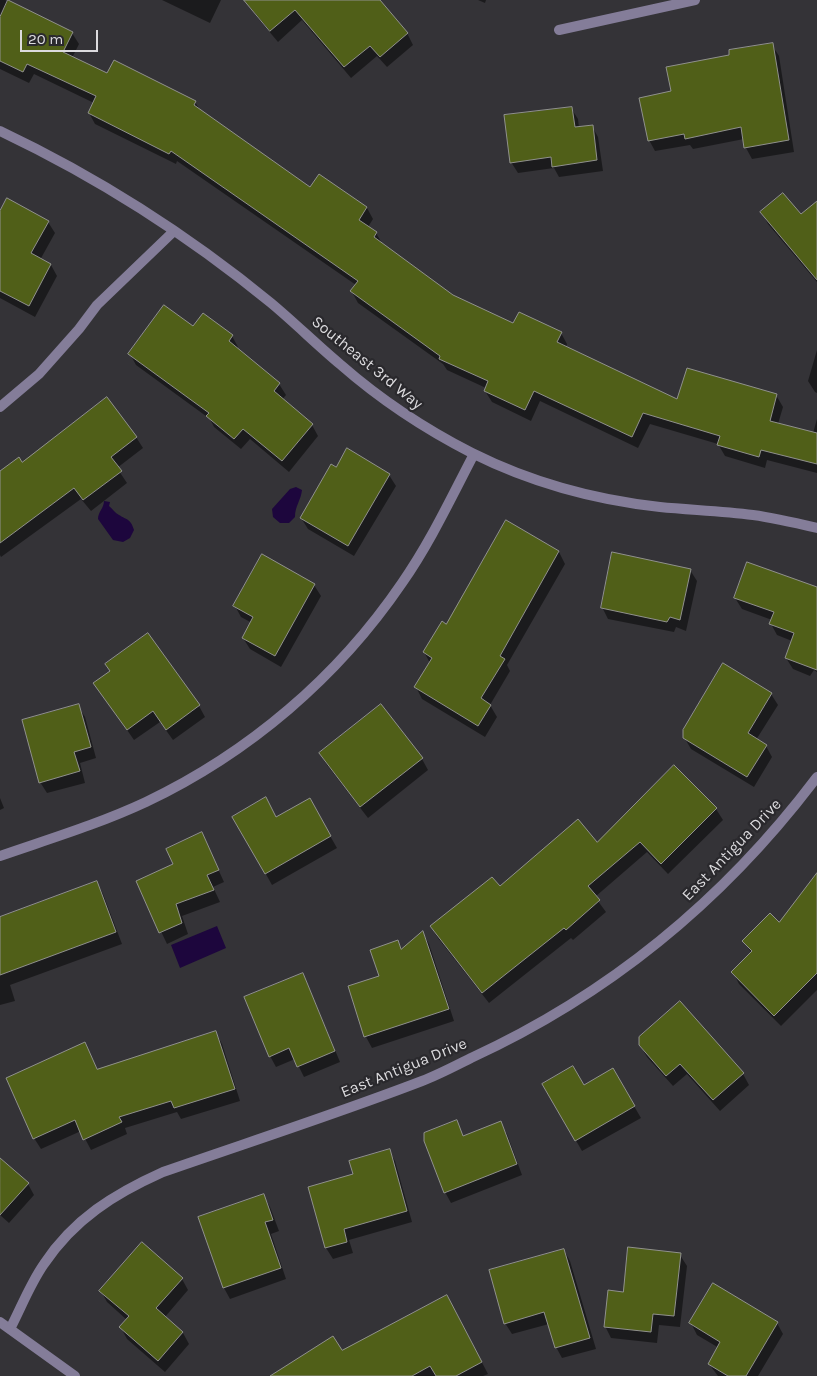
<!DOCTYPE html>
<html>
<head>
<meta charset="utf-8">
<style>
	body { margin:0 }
	#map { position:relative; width:817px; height:1376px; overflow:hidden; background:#343337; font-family:Karla,sans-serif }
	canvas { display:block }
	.scale { position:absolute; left:20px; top:30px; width:78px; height:22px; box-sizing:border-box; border:2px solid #dcdbde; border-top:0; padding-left:6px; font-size:15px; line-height:18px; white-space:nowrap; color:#dcdbde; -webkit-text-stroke:4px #2a292d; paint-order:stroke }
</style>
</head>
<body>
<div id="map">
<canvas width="817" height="1376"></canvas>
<div class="scale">20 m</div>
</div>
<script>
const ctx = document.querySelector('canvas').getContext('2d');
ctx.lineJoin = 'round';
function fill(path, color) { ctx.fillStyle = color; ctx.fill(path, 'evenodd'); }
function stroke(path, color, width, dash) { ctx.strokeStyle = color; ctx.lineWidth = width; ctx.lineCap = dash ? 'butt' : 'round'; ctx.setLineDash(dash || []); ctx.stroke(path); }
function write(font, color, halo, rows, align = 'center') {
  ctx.font = font + ' Karla,sans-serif'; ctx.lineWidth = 4.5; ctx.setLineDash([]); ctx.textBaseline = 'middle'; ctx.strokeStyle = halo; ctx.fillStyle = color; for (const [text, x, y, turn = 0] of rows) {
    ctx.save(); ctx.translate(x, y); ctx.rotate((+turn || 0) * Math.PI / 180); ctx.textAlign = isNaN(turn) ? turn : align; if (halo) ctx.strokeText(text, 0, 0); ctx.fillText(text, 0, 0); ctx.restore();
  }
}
fill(new Path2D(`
	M296,487l6,3c-1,10 -7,16 -7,27l-6,6h-9l-7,-6 -1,-8 18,-20z
	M104,501l6,1 -1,4c4,3 6,7 10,9 8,5 12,4 15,15l-4,8 -7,4 -10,-2 -15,-21c0,-7 6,-11 6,-18z
	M217,926l9,22 -46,20 -9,-23z`), '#1d063d');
fill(new Path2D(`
	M0,0h5l67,33 7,11 -7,14 36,17 87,27 5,8 110,79 9,-13 48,32 6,11 -5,8 8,6 7,12 70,51 61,28 47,9 6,11 -1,3 112,54 98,-6 7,12 -5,17 35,9 4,-14v54l-50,-13 -2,8 -40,-12 -7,-12 -68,-20 -12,24 -98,-47 -9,20 -39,-19 -7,-11 1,-3 -39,-18 -4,-6 -85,-61 -6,-11 4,-7 -179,-124 -1,3 -81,-40 -6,-11 5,-10 -60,-29 -5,9 -29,-14z
	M162,0h59l-11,23z
	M257,0h121l29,33 6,12 -26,22 -10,-11 -26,22 -49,-58 -24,22 -21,-25 -7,-11z
	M478,0h8l-1,3z
	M772,45l7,11 15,96 -42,7 -6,-11 -2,-9 -51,10 -3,-4 -35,6 -6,-11 23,-48z
	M571,108l7,11 1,9 13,-2 6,11 5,34 -44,6 -5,-9 -36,5 -7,-11z
	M817,203v79l-49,-58 -6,-11 39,3z
	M0,214l48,8 7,11 -15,27 11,5 6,11 -22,41 -35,-19z
	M193,328l39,8 6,11 -1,2 42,35 7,11 -4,5 30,25 6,11 -29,36 -39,-33 -9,10 -27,-22 -4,-8 -74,-54 -6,-11z
	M817,350v43l-2,-1 -7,-11z
	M136,437l7,11 -26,20 10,15 -36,28 -10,-12 -80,58 -1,-2v-82l22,-9z
	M347,450l42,25 7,11 -42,70 -46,-27 -7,-11 35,-49z
	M506,522l53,30 6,12 -58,101 3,6 -20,34 7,12 -12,20 -63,-38 -6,-12 14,-24 -6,-11 23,-26z
	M690,570l7,11 -11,50 -10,-4 -2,5 -66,-13 -6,-12z
	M314,585l7,11 -40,71 -31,-18 -7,-11 9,-15 -11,-6 -6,-11z
	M817,588v84l-3,-2 -4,6 -17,-7 -7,-11 6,-17 -15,-6 -6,-11 1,-4 -30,-11 -7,-11z
	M106,665l93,41 6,11 -32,23 -13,-18 -26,18 -39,-56 16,-12z
	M771,694l7,11 -22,35 10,6 6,11 -18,30 -63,-38 -7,-12z
	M78,706l7,11 11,41 -16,5 5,20 -38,10 -7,-11z
	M320,754l102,5 6,11 -60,48 -41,-53z
	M674,767l42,42 7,11 -55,54 -21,-22 -52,45 11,15 -33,28 -2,-2 -82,65 -51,-65 -7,-11 69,-39 97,-45z
	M0,798l4,10 -4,2z
	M309,799l28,49 -65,37 -38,-68 42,1z
	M202,834l22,48 -11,5 7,15 -38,14 6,18 -21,10 -30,-63 37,-17z
	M97,882l6,12 19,50 -112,41 5,16 -15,4v-87z
	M423,933l6,11 25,77 -82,27 -6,-11 -16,-50 30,-10 18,-35 4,7z
	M744,941l73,21v28l-36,36 -42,-42 -6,-12 19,-18z
	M302,974l6,11 32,77 -36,15 -9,-18 -19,8 -6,-11z
	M216,1033l6,11 18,57 -59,18 -4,-7 -52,16 2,6 -36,16 -10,-19 -40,18 -7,-11 50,-95 14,27z
	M640,1045l103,29 6,11 -29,26 -33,-37 -14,12 -26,-29z
	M613,1070l28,48 -59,33 -38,-66 40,2z
	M456,1122l8,15 36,-14 7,11 15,41 -71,28 -6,-11z
	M389,1150l6,11 17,61 -63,18 4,13 -20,6 -7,-11 28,-73z
	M0,1160l28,24 6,11 -25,28 -9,-8z
	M264,1196l6,11 9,24 -8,3 15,45 -56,20 -6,-11 -24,-71z
	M564,1250l6,11 26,88 -34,9 -6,-11 -7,-23 -37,10 -7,-11z
	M680,1255l7,11 -7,61 -21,-2 -2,18 -46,-5 -6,-12 19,-33z
	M182,1279l6,11 -23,27 18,16 6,11 -24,28 -38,-33 -6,-11 6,-8 -20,-18 -6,-11z
	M453,1307l35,67 -5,2h-211l69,-24z
	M691,1323h86l6,11 -25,42h-40l-9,-12 10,-16 -22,-13z`), '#0007');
const building = new Path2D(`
	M8,0l65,32 -10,20 44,21 7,-13 82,41 -2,4 116,82 9,-13 48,33 -8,13 18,12 -3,5 79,58 60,28 6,-11 43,20 -5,10 120,57 10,-31 90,26 -7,27 47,12v31l-56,-14 -2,7 -42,-12 3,-9 -77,-23 -11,24 -98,-46 -9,19 -41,-19 4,-10 -49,-22 1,-3 -90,-65 8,-10 -187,-130 -2,3 -81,-41 8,-17 -69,-32 -4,8 -23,-11v-44z
	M244,0h136l28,33 -28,24 -10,-11 -26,21 -49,-57 -25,21z
	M773,43l16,97 -45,8 -3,-21 -56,12 -1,-5 -36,7 -9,-43 32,-7 -5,-24 63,-12v-5z
	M572,107l3,20 18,-2 4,35 -45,7 -1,-10 -41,6 -6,-48z
	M783,193l18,21 16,-13v79l-57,-68z
	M7,198l42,23 -18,32 20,11 -22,42 -29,-15v-80z
	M164,305l29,21 10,-13 30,22 -4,6 51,42 -6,8 39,33 -31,37 -39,-32 -9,10 -28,-23 3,-3 -81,-59z
	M107,397l30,40 -26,20 11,14 -39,29 -9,-12 -74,55v-72l19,-14 3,5z
	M347,448l43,26 -42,72 -48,-28 31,-54 5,3z
	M506,520l53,31 -59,105 5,3 -24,39 10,7 -13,21 -64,-39 18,-29 -9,-6 19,-31 4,3z
	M612,552l79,17 -11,51 -10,-3 -3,5 -66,-14z
	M262,554l53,30 -40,72 -33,-18 11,-21 -20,-11z
	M747,562l70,25v83l-32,-12 9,-25 -25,-9 5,-12 -40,-14z
	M148,633l52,72 -34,25 -13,-19 -26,19 -34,-47 17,-12 -5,-7z
	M723,663l49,30 -24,40 19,12 -20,32 -64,-39v-8z
	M79,704l12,43 -17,5 6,19 -41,12 -17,-63z
	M381,704l42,54 -63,49 -41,-54z
	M674,765l43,43 -56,56 -21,-22 -52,44 12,14 -34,30 -2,-2 -82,65 -52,-67 62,-49 8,9 78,-67 19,23z
	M266,797l10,20 34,-19 21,38 -66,38 -33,-57z
	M202,832l17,38 -12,5 7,15 -38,14 6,19 -23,10 -23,-52 37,-17 -7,-15z
	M817,873v100l-43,43 -43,-44 21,-21 -10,-10 28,-28 9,9z
	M97,881l19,51 -116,43v-58z
	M423,931l26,78 -85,28 -16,-51 31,-10 -9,-26 28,-10 3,9z
	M303,973l32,78 -38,16 -8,-19 -20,9 -25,-60z
	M680,1001l64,72 -31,27 -33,-36 -14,12 -27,-31v-8z
	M216,1031l19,58 -61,19 -3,-7 -52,16 3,5 -39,18 -8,-20 -42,19 -27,-61 79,-36 12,27z
	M573,1066l11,19 29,-17 22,38 -60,35 -33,-57z
	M457,1120l6,16 38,-15 16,43 -73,29 -20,-52v-8z
	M390,1149l17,62 -63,18 3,13 -22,6 -17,-61 45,-13 -4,-13z
	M0,1158l29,25 -29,32z
	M264,1194l9,26 -8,2 16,46 -58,20 -25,-71z
	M142,1242l41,36 -27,30 27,24 -25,29 -39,-34 10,-11 -30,-25z
	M628,1247l53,6 -7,63 -21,-2 -2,18 -47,-5 4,-37 15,2z
	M564,1249l26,89 -35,10 -11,-36 -40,12 -15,-54z
	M713,1283l65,39 -32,54h-18l-20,-12 12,-22 -31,-19z
	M447,1295l35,67 -26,14h-20l-6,-10 -18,10h-142l63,-40 9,14z`);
fill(building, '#505f18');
stroke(building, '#90918d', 1);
stroke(new Path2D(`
	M559,30l136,-30
	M0,131c97,46 188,104 271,172 24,20 46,42 70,62 40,35 84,64 131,88 58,29 124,47 188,54 31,3 62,4 93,8 22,3 43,8 64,13
	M0,407l39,-33 40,-45 18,-24 77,-74
	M0,856c49,-17 99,-32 146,-54 103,-49 192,-125 256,-219 28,-40 49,-85 72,-129
	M0,1322l75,54
	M10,1329c11,-21 20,-45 34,-65 30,-45 70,-70 119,-92 86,-30 173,-58 259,-91 16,-6 33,-15 49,-23 139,-64 254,-159 346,-281`), '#847d99', 10);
write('16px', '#dcdbde', '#2a292d', [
	["Southeast 3rd Way",367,363,39],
	["East Antigua Drive",732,850,-46],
	["East Antigua Drive",404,1068,-22]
]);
</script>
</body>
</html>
